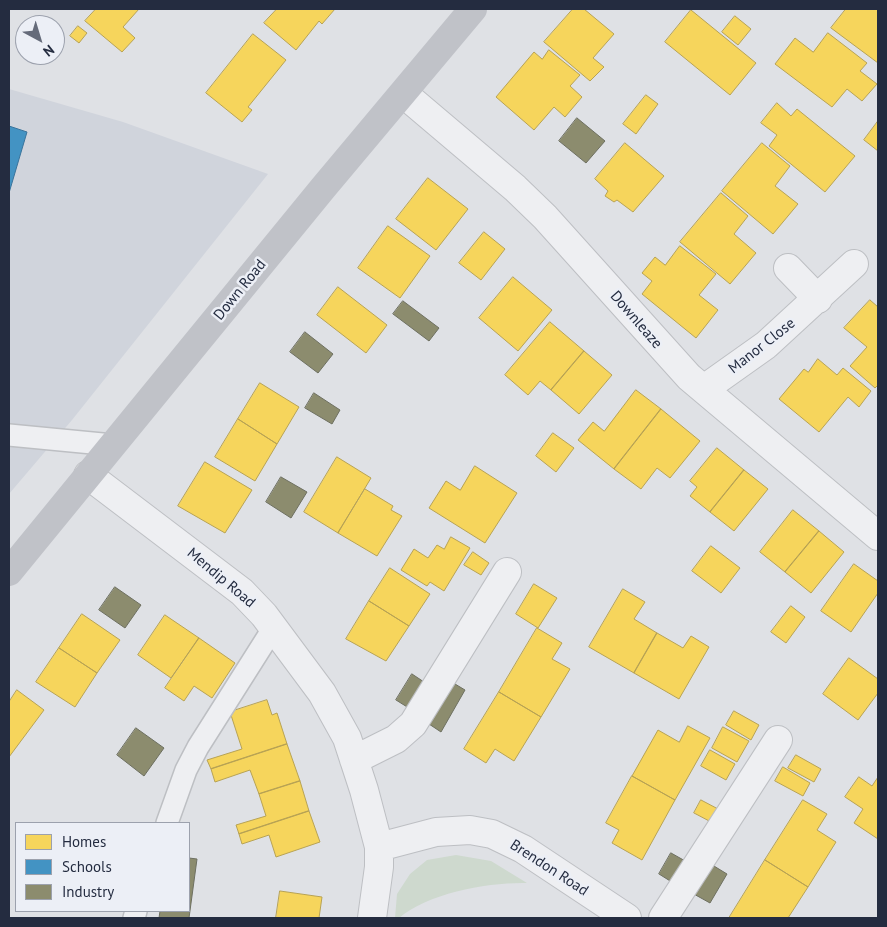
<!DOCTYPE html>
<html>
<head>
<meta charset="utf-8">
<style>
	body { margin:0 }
	#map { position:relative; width:887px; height:927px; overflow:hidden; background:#dfe1e5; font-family:"PT Sans",sans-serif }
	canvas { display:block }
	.frame { position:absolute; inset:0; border:10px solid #242c40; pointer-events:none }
	.legend { position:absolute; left:15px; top:822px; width:175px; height:90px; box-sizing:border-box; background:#eceff6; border:1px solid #9ca1ad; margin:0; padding:6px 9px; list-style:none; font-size:15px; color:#242c40 }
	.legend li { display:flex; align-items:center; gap:10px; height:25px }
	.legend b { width:25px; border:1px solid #9ca1ad }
	.north { position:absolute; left:15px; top:15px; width:50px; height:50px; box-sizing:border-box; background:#eceff6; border:1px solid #9ca1ad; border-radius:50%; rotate:141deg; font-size:14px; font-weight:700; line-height:20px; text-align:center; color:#242c40 }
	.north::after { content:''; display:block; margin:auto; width:18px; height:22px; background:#656b7a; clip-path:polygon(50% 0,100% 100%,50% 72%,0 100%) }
</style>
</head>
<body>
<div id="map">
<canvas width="887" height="927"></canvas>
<div class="frame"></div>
<ul class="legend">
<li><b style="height:14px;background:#f6d55c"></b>Homes</li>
<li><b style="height:14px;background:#4393c3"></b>Schools</li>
<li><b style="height:14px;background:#8c8c6e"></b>Industry</li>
</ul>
<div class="north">N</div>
</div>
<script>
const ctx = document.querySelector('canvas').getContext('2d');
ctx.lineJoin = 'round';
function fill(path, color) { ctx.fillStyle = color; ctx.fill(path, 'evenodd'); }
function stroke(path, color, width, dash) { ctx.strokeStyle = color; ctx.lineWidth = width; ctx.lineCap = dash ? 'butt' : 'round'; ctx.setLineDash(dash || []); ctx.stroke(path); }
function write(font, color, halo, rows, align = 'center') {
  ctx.font = font + ' "PT Sans",sans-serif'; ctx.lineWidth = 5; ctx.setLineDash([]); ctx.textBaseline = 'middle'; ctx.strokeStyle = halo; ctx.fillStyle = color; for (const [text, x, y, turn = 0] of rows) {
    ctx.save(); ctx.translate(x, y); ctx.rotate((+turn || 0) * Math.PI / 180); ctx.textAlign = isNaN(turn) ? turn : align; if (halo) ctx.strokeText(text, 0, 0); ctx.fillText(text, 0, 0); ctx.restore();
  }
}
fill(new Path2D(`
	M9,89l114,33 145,52 -196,246 -63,74z`), '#d0d4dc');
fill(new Path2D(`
	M456,855l35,6 36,22c-38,-1 -99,10 -128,35h-4l2,-24 13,-20 17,-14z`), '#ced9ce');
const homes = new Path2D(`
	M96,9h43l-16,18 12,11 -13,14 -37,-31z
	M277,9h58l-13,15 -3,-3 -23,29 -32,-27z
	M573,9h11l30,25 -21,24 11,9 -14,14 -46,-39z
	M846,9h32v54l-47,-35z
	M691,10l65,53 -26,32 -65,-53z
	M735,16l16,13 -13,16 -16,-13z
	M78,26l9,7 -8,10 -9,-7z
	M828,33l39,30 -7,8 17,13 -15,17 -15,-12 -15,18 -57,-43 20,-26 18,14z
	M253,34l33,26 -38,47 4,3 -10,12 -36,-29z
	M549,50l31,25 -10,11 12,11 -17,20 -11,-10 -20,23 -38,-33 38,-45 8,7z
	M646,95l12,9 -22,30 -13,-10z
	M777,103l14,13 6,-7 58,47 -30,36 -56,-46 8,-11 -16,-12z
	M878,121v30l-14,-11z
	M625,143l39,33 -31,36 -16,-12 -3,2 -9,-6 3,-5 -13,-12z
	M762,143l28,23 -15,20 23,18 -25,30 -51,-43z
	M428,178l40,31 -32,41 -40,-31z
	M721,193l27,23 -14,18 22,19 -26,31 -50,-42z
	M388,226l42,30 -30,42 -42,-30z
	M484,232l21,17 -24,31 -22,-17z
	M680,246l36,28 -17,21 19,15 -22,28 -54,-44 10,-13 -10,-8 13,-16 10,8z
	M513,277l39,33 -34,41 -39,-33z
	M338,287l49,38 -21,28 -49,-38z
	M870,300l8,7v78l-3,3 -25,-22 17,-19 -23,-19z
	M550,322l34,29 -33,39 -11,-9 -12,14 -23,-20z
	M584,351l28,24 -33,39 -28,-24z
	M818,359l19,16 6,-7 28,23 -12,16 -11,-10 -29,35 -40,-33 25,-30 4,3z
	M260,383l39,24 -22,37 -39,-25z
	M636,390l25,19 -47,60 -36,-29 15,-18 11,9z
	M661,409l39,32 -30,37 -13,-10 -16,21 -27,-20z
	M238,419l39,25 -22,37 -40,-24z
	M553,433l21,15 -18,24 -20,-16z
	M717,448l27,22 -34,42 -20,-16 7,-9 -7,-6z
	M337,457l34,21 -33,55 -34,-21z
	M205,462l47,28 -27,43 -47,-27z
	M475,466l42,27 -32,50 -56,-35 17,-27 14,9z
	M744,470l24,19 -34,42 -24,-19z
	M365,489l28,17 -2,4 11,6 -25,40 -39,-23z
	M793,510l26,21 -34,41 -25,-20z
	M819,531l25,21 -33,41 -26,-21z
	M451,537l19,11 -26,43 -14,-9 -3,4 -26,-16 13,-21 14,9 9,-13 7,4z
	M711,546l29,22 -19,25 -29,-22z
	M473,552l16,11 -8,12 -17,-10z
	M854,564l24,17v12l-27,39 -30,-21z
	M390,568l40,26 -21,32 -40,-25z
	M534,584l23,14 -19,30 -22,-14z
	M623,589l22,13 -11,17 23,14 -23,40 -45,-26z
	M369,601l40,25 -23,35 -40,-22z
	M791,606l14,11 -19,26 -15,-11z
	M82,614l38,26 -23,33 -38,-25z
	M165,615l34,23 -28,40 -33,-23z
	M537,628l25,15 -10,16 18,10 -29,48 -42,-25z
	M657,633l26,15 8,-12 18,11 -30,52 -45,-26z
	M199,638l36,25 -23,35 -18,-12 -10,15 -19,-13z
	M59,648l38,25 -22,34 -39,-25z
	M849,658l29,21v14l-20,27 -35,-26z
	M17,690l27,20 -35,47v-55z
	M499,692l42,25 -27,44 -19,-12 -9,14 -22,-14z
	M267,700l5,15 5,-2 10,31 -76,25 -4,-9 35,-11 -12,-37z
	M734,711l25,14 -8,15 -25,-15z
	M688,726l22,12 -35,62 -43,-24 26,-46 21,12z
	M723,727l26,14 -12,21 -25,-14z
	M287,744l13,37 -41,13 -9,-24 -35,12 -4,-13z
	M710,750l25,14 -9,16 -25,-14z
	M796,755l25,14 -7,13 -26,-14z
	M783,767l27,16 -7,13 -28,-15z
	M632,776l43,24 -33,60 -30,-17 7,-13 -13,-7z
	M859,777l13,9 6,-9v62l-24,-16 9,-14 -18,-12z
	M300,781l9,30 -70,23 -3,-9 30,-9 -7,-22z
	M701,800l19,10 -7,13 -19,-10z
	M803,800l24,14 -10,16 19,12 -28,45 -43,-27z
	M309,811l11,31 -44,15 -7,-22 -27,9 -3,-10z
	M765,860l43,27 -20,31h-59z
	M280,891l42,6 -3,21h-43z`);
fill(homes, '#f6d55c');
stroke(homes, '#b7a254', 1);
const schools = new Path2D(`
	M9,126l18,6 -18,61z`);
fill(schools, '#4393c3');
stroke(schools, '#3a749c', 1);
const industry = new Path2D(`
	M577,118l28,23 -19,22 -27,-22z
	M403,301l36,27 -10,13 -36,-27z
	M305,332l28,22 -15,19 -28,-21z
	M314,393l26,17 -8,14 -27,-16z
	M281,477l26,15 -16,26 -25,-16z
	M115,587l26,18 -16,23 -26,-18z
	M412,674l15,10 -15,26 -16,-10z
	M450,681l15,9 -24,42 -15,-10z
	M136,728l28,20 -20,28 -27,-21z
	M671,853l16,9 -12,22 -16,-10z
	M189,858l8,1 -8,59h-30l1,-7h29z
	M709,863l18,11 -17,29 -18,-10z`);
fill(industry, '#8c8c6e');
stroke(industry, '#6d6f60', 1);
const lane = new Path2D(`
	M9,435l104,10
	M167,823l19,-53 12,-23 76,-120
	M134,918l2,-7`);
const street = new Path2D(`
	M404,94l111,94 30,29 144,160 189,159
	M788,268l30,31
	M704,389l62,-44 88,-81
	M88,475l154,117 22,23 58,78 25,45 17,52 15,57v20l-7,51
	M354,760l42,-21 17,-15 94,-152
	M379,847l57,-15 34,-2 22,4 31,15 104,69
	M663,918l115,-178`);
stroke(lane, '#bdbfc3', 24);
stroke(street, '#bdbfc3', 30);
stroke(lane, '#eeeff2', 21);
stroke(street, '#eeeff2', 28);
stroke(new Path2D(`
	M9,572l314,-384 150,-179`), '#c0c2c8', 28);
write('15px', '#242c40', '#eceff6', [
	["Down Road",240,290,-51],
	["Downleaze",636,320,49],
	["Manor Close",762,346,-38],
	["Mendip Road",221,578,40],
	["Brendon Road",549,868,33]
]);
</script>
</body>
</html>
